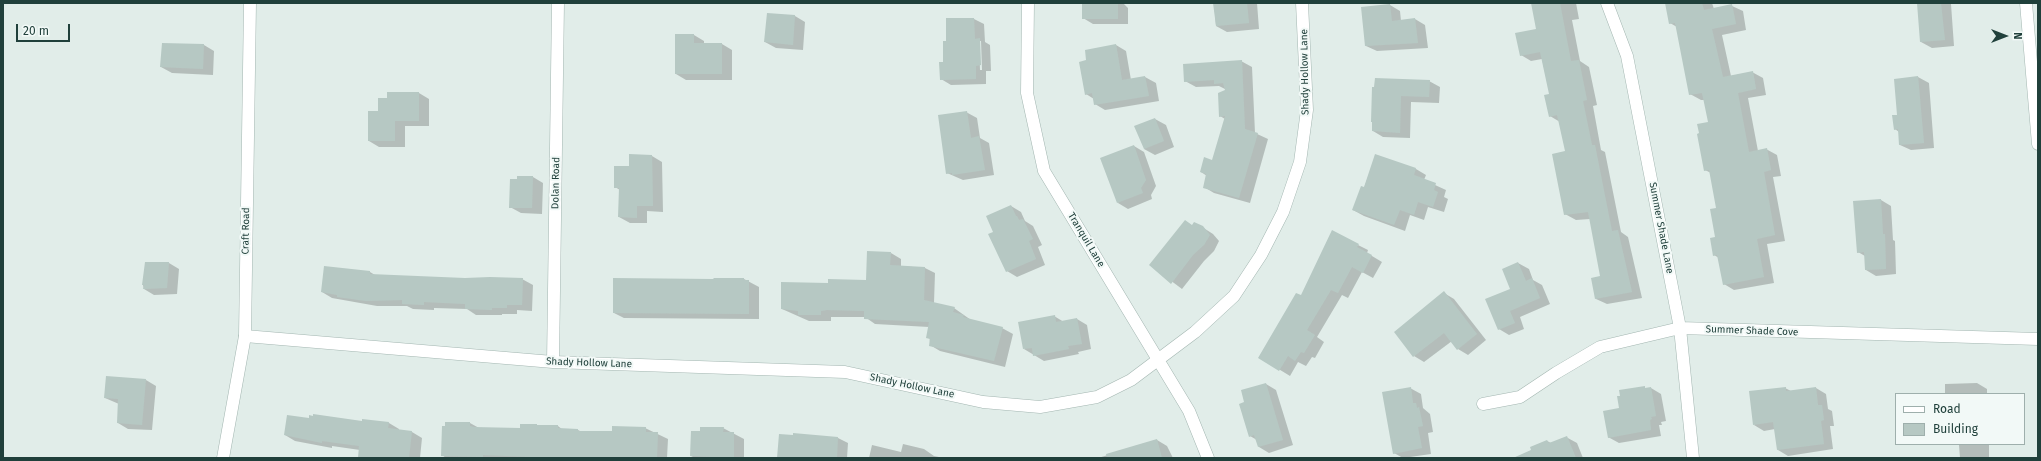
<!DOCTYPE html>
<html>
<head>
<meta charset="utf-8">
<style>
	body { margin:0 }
	#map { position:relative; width:2041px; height:461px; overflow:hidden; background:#e1ede9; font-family:"Fira Sans",sans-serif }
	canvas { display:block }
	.frame { position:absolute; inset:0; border:4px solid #20403b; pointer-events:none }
	.legend { position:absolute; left:1895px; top:393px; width:130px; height:52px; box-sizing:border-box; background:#f2f9f7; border:1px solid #9eafac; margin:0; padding:5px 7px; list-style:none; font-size:12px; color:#20403b }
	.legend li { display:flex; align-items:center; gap:8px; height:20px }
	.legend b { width:20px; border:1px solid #9eafac }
	.north { position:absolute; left:1985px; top:16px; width:40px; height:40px; -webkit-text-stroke:3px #f2f9f7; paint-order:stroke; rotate:90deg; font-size:11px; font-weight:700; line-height:16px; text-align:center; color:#20403b }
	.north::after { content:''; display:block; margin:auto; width:14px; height:18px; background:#20403b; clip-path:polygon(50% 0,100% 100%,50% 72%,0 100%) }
	.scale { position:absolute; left:16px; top:24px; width:54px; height:18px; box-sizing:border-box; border:2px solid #20403b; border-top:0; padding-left:5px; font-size:12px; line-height:14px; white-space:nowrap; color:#20403b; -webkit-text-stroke:3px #f2f9f7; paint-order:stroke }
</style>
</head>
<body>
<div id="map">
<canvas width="2041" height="461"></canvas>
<div class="frame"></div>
<ul class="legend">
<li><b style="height:5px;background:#fff"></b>Road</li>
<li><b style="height:11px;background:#b6c8c3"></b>Building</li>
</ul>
<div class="north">N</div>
<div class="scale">20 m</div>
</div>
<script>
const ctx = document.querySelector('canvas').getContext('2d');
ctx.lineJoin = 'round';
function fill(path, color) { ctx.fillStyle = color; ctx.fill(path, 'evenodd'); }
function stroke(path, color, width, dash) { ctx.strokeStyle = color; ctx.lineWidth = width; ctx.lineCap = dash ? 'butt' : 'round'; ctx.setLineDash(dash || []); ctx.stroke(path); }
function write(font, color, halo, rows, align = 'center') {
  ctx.font = font + ' "Fira Sans",sans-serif'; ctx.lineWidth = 4; ctx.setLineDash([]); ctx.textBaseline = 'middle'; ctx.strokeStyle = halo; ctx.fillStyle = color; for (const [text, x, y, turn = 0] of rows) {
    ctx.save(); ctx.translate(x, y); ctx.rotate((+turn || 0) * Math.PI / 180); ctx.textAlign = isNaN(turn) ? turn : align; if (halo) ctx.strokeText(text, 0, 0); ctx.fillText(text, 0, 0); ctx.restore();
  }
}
fill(new Path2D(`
	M1083,3h40l5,5v16h-35l-10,-6z
	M1214,3h43l2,26 -32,3 -11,-6z
	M1532,3h44l3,16 -7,1 8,41 9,6 8,38 -4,1 8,44 4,2 16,80 7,5 14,61 -35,6 -11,-5 5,-22 -11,-58 -14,1 -11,-6 1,-62 -6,-30 -10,-6v-21l-8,-36 -11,2 -10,-6 16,-25z
	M1666,3h46l2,6 18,-3 11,5 3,19 -24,5 9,41 21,-4 11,6 3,17 -18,3 10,53 8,-2 11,6 4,21 -8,1 12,64 -18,3 7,39 -40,7 -10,-6 -5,-26 -5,-3 3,-46 -6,-36 -6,-3 4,-48 -4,-22h-4l-11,-6 -13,-67 -7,-4z
	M1918,3l33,1 3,42 -22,2 -11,-6z
	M1390,5l10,6 1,10 14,-2 10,6 3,23 -51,3 -11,-5 -4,-38z
	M768,14l27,2 10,6 -2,28 -27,-2 -11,-6z
	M974,19l10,5 1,18 5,3 1,26h-5v13l-35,1 -10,-6 6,-37zM979,41h2l1,29h-2z
	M694,35l10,6v3h18l10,6v30h-46l-10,-6z
	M163,44l41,1 10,6 -1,24 -41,-2 -11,-6z
	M1116,45l10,6 5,29 14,-3 11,6 3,18 -54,9 -10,-6 -1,-5 -8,-5 2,-33z
	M1241,61l11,6 3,66 13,6 -18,64 -36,-10 -10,-6 3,-11 -6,-4 12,-11 12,-42 -5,-3 7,-26 -8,-4 -23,1 -11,-6z
	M1918,77l11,6 5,65 -23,2 -11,-5 -1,-13 -4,-3 3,-14 -3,-35z
	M1429,81l11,6 -1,16 -28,-1 -1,36 -27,-1 -10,-6v-43z
	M419,93l10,6v27h-24v21h-26l-10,-6 10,-29 9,-13z
	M966,112l11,6 3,20 9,5 5,32 -31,5 -16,-7z
	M1155,119l11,6 8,22 -19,8 -11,-6z
	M1134,146l10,6 12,34 -5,9 1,4 -24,10 -10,-6z
	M1376,155l40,14 10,6 -2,5 22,10 -2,7 4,2 -4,13 -16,-5 -4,13 -14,-5 -5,16 -41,-15 -11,-6 11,-22z
	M652,156l10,6 1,50 -16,-1v12h-17l-11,-6 1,-27 -5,-3 15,-20z
	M533,177l10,6 -1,31 -21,-1 -11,-6 8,-27z
	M1881,200l10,6 2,34 2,1 1,33 -20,2 -10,-6 -1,-14 -7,-4z
	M1011,206l10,6 4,9 8,5 9,19 -4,2 7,18 -28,12 -10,-6z
	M1193,226l9,1 11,7 6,7 -5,10 -10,10 -22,28 -32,-24z
	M1358,245l10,5 -1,3 15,9 -9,16 -11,-6 -14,26 -6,-3 -25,42 7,5 -9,16 -3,-1 -6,9 -8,-4 -8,14 -31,-19 42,-60z
	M891,253l10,6v7l24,2 10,5 -1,30 20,5 17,12 31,8 11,6 -8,33 -65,-16 -10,-6 -1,-18 -54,-3 -10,-7h-34v4h-22l-27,-12 47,-25 38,-3z
	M169,263l10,6 -2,25 -23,1 -10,-6 -1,-4z
	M1518,263l11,6 4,11 9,5 8,19 -30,13 4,12 -15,6 -10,-6z
	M370,272l5,3 90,4h57l11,6 -1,26 -15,-1v4h-15v1h-26l-9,-6 -33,-1v2l-21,-1 -6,-3h-30l-45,-8 -10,-6z
	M744,279l15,8v32l-135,-1 -10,-5 100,-33z
	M1444,293l10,6 32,41 -18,15 -10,-6 -6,-8 -28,21 -10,-6z
	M1054,316l10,6 13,-3 10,6 4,24 -13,3 1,2 -35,7 -20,-12z
	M146,380l10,6 -4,44 -24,-1 -10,-6 1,-19 -14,-6z
	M1977,383l10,6v5h-42v-10z
	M1266,384l10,6 17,55 -24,8 -10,-6 -2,-7 -7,-4 -4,-33z
	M1410,388l11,6 2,14 7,6 3,18 -5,1 3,21 -28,4 -9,-5z
	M1651,388l10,6 5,27 -5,1 1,3h-3l2,11 -42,7 -11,-6 12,-28z
	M1785,388l6,3 25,-3 10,6 2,15 4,2 2,15h-4l3,23 -45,7 -10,-6 -3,-21 -11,2 -10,-6z
	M363,422l26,1 10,6v2l13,1 10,6 -2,20h-60v-8l-28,-4v2l-37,-7 -10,-6z
	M470,423l9,5 42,1 18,-3h19l5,4h15l4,2h31l32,-4 23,11 -1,19h-221l-4,-3z
	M723,428l21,11v19h-49l-4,-2 10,-24z
	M1566,437l11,6 6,15h-65l29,-17 4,2z
	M838,438l10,5 -1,15h-69z
	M1157,440l10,6 6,12h-75z
	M903,444l21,5 10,7 10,2h-75l3,-13 29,7z
	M1957,444h32v14h-29l-1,-13z`), '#0003');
fill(new Path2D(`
	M1082,3h36v16h-36z
	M1213,3h34l2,20 -33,3z
	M1531,3h29l11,58 8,-1 8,40 -4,1 9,44h3l17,86 6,-1 14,62 -37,7 -4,-21 9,-2 -12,-64 -24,3 -12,-61 13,-3 -8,-36 -8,2 -5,-22 5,-1 -9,-42 -20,4 -5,-23 21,-4z
	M1665,3h37l2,7 28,-6 4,20 -24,5 11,48 30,-6 3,18 -18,4 11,59 18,-4 4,22 -7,2 11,63 -18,4 7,38 -41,8 -6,-30 -4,1 -3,-18 5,-1 -5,-28 6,-1 -7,-38 -5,1 -7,-37 2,-1 -2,-9 11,-2 -6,-29 -13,2 -14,-72 -6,1z
	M1917,3h24l4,37 -25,2z
	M1390,4l2,17 23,-3 3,25 -53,3 -4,-39z
	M767,13l28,2 -2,30 -29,-3z
	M946,18h28l1,21 5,-1 1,27 -5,1v13l-36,1 -1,-18h4v-21h3z
	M675,34h19v9h28v31h-47z
	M162,43l42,1 -1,25 -43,-2z
	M1116,44l6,36 23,-4 4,20 -55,9 -2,-12 -7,2 -6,-33 7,-2 -1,-10z
	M1242,60l3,69 13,4 -19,65 -36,-10 3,-14 -6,-2 4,-15 8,3 13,-44 -6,1 -1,-24 7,-3 -2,-7 -9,1v-4l-30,2 -1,-18z
	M1918,76l6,67 -25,2 -1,-16 -4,1 -2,-15h5l-3,-36z
	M1375,78l55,2 -1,17 -28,-1 -1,37 -28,-2v-9h-1l1,-35h2z
	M387,92h32v29h-24v20h-27v-30h10v-13h9z
	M967,111l4,27 8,-2 6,34 -33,5v-2l-6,1 -8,-59z
	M1155,118l9,23 -20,8 -10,-23z
	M1134,145l12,35 -5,8 2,5 -26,10 -17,-45z
	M629,154l23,1 1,51h-16v12l-19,-1 1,-29h-5v-22h15z
	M1375,154l41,14 -2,7 22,8 -2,7 4,2 -5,15 -15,-5 -4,13 -14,-5 -6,15 -42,-15 9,-24 3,1z
	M517,176h16l-1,32h-23l1,-29h7z
	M1881,199l2,35h2l1,35 -21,1 -1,-18 -7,1 -4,-52z
	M1011,205l5,11h1l2,4 4,-1 10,20 -4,2 7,18 -30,13 -18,-38 5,-2 -7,-16z
	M1185,220l7,5 2,-3 9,4 7,9 -6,10 -11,10 -22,29 -22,-19z
	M1332,230l27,14 -2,3 15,8 -9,18 -11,-6 -14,26 -7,-3 -24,40 8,5 -11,18 -3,-1 -6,9 -7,-5 -9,15 -21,-13 38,-65 5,2z
	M867,251l24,1 -1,13 35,2 -1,33 31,7 -2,5 11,3 -1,2 40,10 -9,34 -65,-15 1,-7 -4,-1 3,-16 -65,-3v-8l-37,-1 -6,1v4h-23v-4l-17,-2v-27l47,1v-4l38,1z
	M145,262h24l-2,26 -24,1 1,-4h-2z
	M1518,262l8,19 6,-3 8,20 -30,13 5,12 -17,7 -13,-31 25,-10 -8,-20z
	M324,266l46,5v3l95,4 25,-1 33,1 -1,27h-15v3h-15v2l-27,-1v-5l-41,-2v3l-22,-1v-4l-36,1 -29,-4v-2l-16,-3z
	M613,278l100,1 1,-1h30v2h5v34l-136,-1z
	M1444,291l33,43 -20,16 -13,-17 -31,24 -19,-25z
	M1055,315l1,7 21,-4 5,26 -14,2 1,3 -36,7 -1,-8 -9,1 -5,-27z
	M106,376l40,3 -4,46 -25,-2 1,-24 -14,-1z
	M1266,383l17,57 -25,7 -4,-12 -5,2 -10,-33 5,-2 -3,-12z
	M1645,386v2l6,-1 5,29 -5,1 1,2 -2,1 1,10 -43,8 -5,-27 16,-3 -2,-12h3l-1,-6z
	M1411,387l2,16h3l1,5 2,-1 4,19 -5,1 4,21 -29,6 -11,-62z
	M1786,387v4l30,-4 2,18h4l2,15 -3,1 3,23 -47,6 -4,-28 -20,3 -4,-34z
	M313,414l49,7v-2l27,3 -1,6 24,3 -3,27h-51l1,-12 -37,-5v2l-38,-8 3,-20 22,3v-3l4,1z
	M445,422h25v4l4,1 46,1v-4h17v1h21v3l20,1v2h34v-5l34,1v5h12l-1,26h-101l-73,-3v2l-42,-1 1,-30h3z
	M700,427h24l-1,5h11v26l-44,-2 1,-25h9z
	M793,433l45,4 -1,21h-60l2,-24 14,1z
	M1567,436l9,22h-63l18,-8 -1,-3 17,-7 2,3z
	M1157,439l5,19h-55l-1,-4z`), '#b6c8c3');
const minor = new Path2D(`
	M1028,3l-1,90 17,78 145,240 19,47
	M1607,3l20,53 53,272 13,130
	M2026,3l12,141
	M245,336l308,26 292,10 138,30 57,5 57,-10 34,-17 64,-48 39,-36 27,-41 22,-43 17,-50 7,-52 -5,-107
	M553,362l5,-359
	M1483,404l37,-7 36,-24 44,-26 80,-19 358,11`);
const tertiary = new Path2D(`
	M223,458l22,-122 5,-333`);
stroke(minor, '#a3b6b1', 13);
stroke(tertiary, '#a3b6b1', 13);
stroke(minor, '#fff', 12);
stroke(tertiary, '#fff', 12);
write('10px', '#20403b', '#f2f9f7', [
	["Shady Hollow Lane",1305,72,-91],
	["Dolan Road",556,183,-89],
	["Summer Shade Lane",1661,228,79],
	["Craft Road",246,231,-89],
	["Tranquil Lane",1086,240,59],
	["Summer Shade Cove",1752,331,2],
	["Shady Hollow Lane",589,363,2],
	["Shady Hollow Lane",912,386,12]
]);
</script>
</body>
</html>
